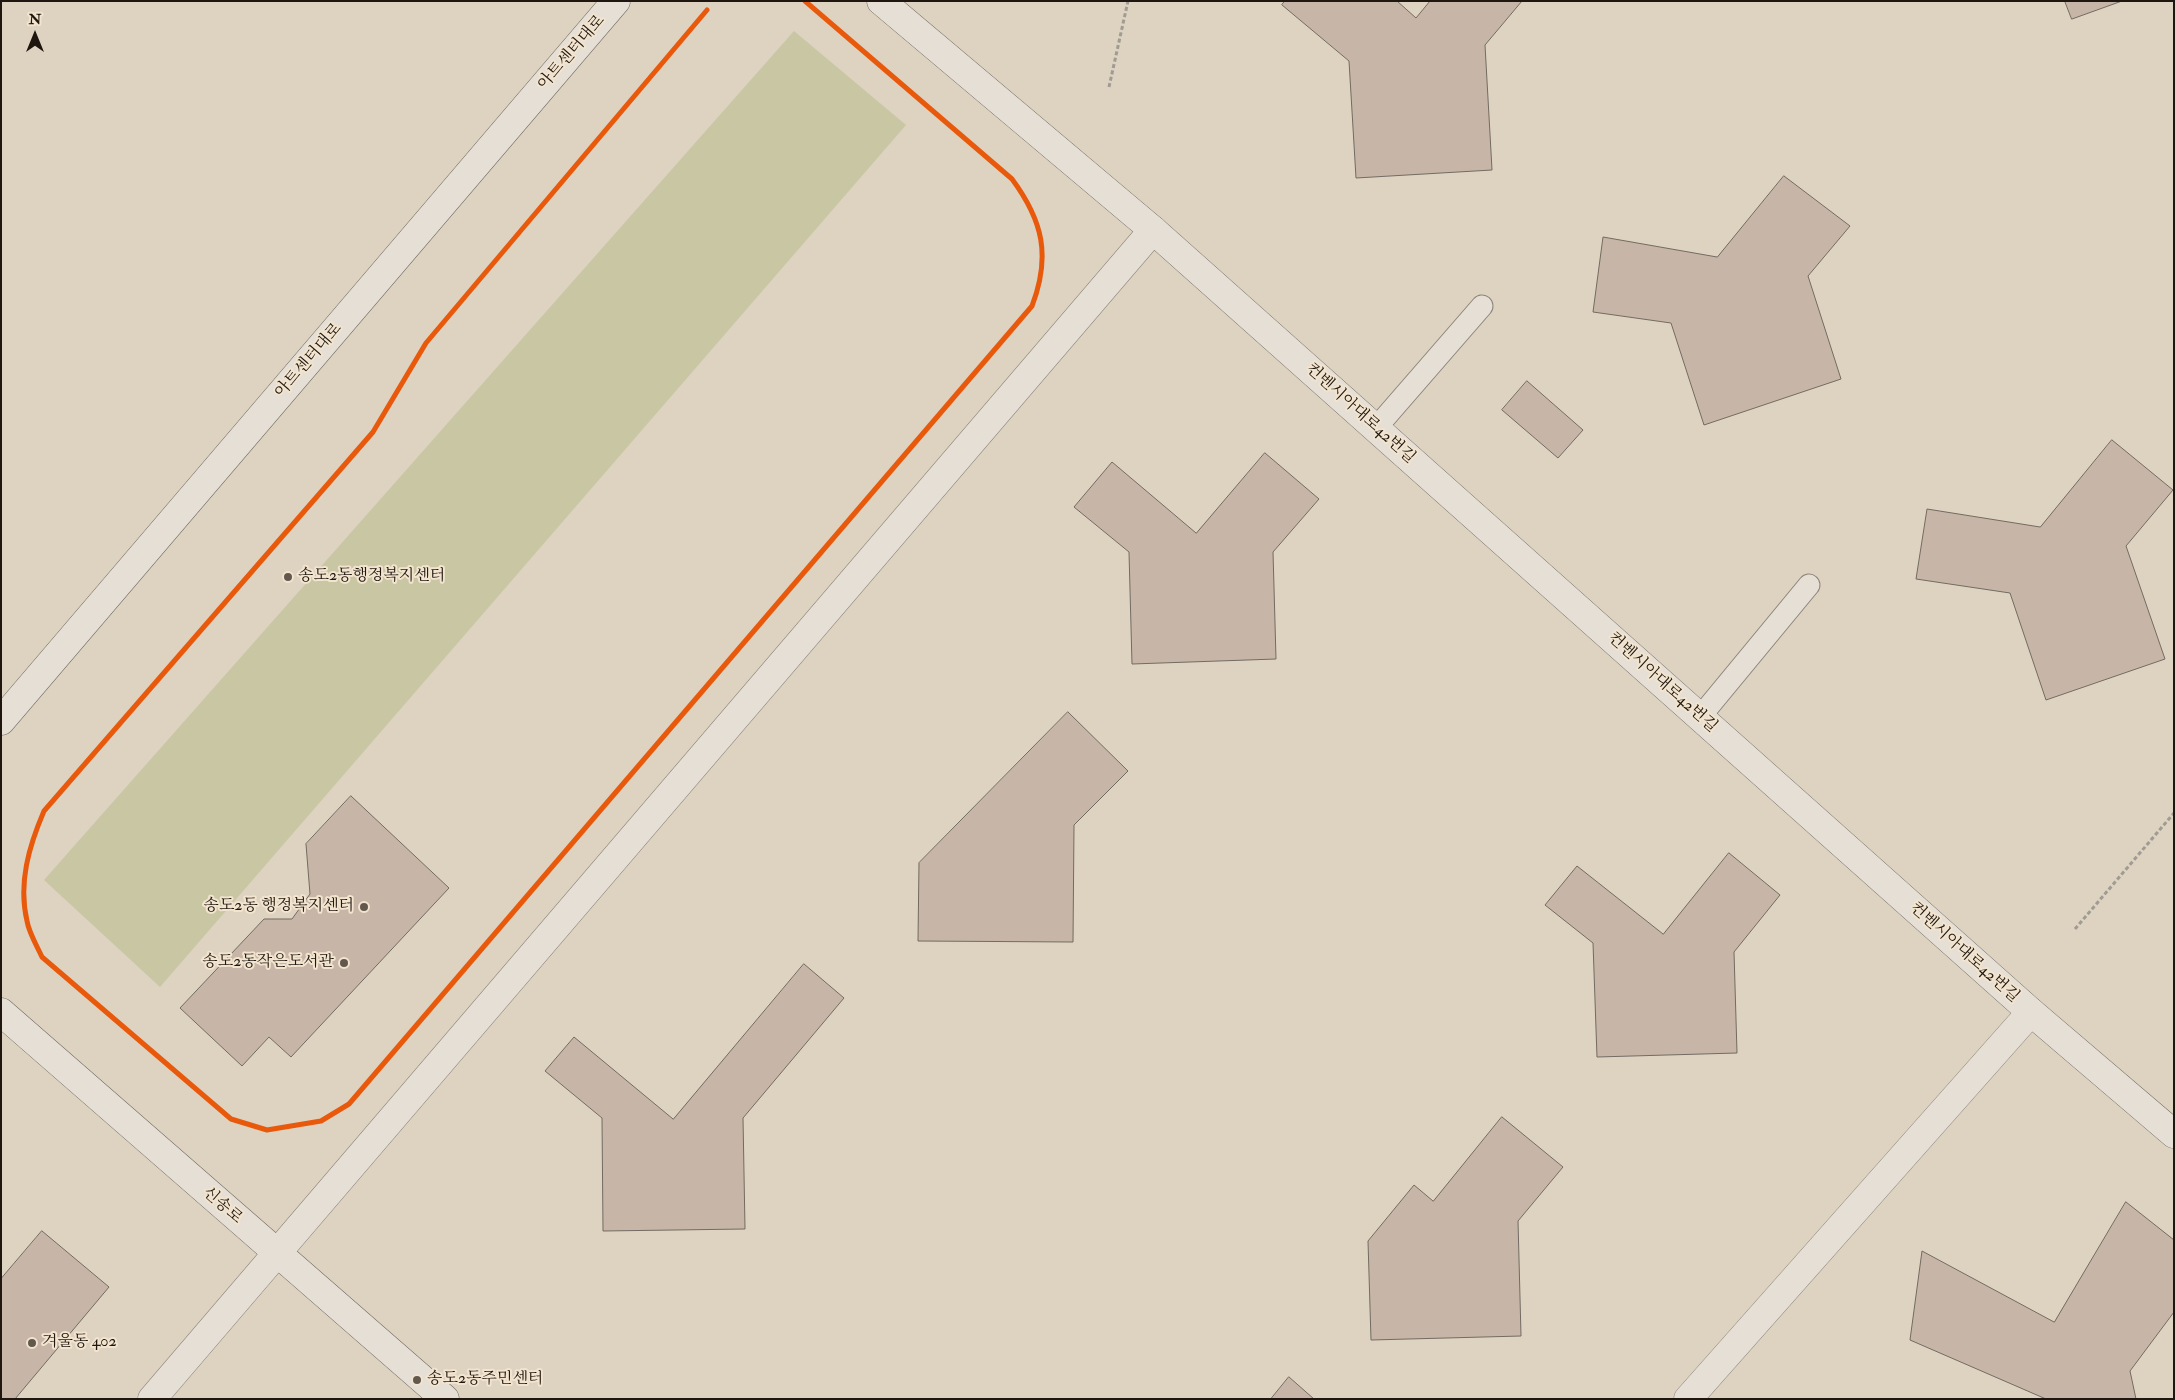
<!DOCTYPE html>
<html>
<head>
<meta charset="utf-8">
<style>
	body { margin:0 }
	#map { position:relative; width:2175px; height:1400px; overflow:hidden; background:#ded2c0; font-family:"IM FELL Double Pica",serif }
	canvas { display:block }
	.frame { position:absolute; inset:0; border:2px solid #1f170f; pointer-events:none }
	.north { position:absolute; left:10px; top:10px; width:50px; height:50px; -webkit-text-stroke:4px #f2e4ce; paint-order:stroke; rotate:0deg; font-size:14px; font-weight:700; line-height:20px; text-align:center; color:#1f170f }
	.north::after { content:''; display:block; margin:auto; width:18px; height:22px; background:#1f170f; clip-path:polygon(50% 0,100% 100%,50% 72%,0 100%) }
</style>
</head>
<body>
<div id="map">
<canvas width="2175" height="1400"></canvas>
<div class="frame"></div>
<div class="north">N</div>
</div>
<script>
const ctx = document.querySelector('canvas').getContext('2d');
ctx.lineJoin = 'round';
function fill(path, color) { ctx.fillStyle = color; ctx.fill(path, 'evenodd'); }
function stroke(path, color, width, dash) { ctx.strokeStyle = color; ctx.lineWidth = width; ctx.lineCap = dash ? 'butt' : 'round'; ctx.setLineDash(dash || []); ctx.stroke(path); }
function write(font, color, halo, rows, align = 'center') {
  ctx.font = font + ' "IM FELL Double Pica","Noto Serif KR",serif'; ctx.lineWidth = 4; ctx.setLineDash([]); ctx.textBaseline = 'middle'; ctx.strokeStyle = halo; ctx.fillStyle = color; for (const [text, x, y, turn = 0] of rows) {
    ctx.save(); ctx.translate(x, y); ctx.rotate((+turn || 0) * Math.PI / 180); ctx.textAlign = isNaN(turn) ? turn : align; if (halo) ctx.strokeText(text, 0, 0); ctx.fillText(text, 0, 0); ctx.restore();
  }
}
fill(new Path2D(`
	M794,31l112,94 -746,862 -116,-107z`), '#c9c7a3');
const building = new Path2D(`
	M1285,1h112l19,17 14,-17h92l-37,44 7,125 -136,8 -7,-117 -67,-56z
	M2065,1h57l-50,18z
	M1784,176l66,50 -42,50 33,103 -137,46 -33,-102 -78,-11 10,-75 114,20z
	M1527,381l56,49 -25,28 -56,-48z
	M2112,440l61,50 -47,56 39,113 -119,41 -36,-107 -94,-14 11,-70 113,18z
	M1265,453l54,46 -46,53 3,107 -144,5 -3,-112 -55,-45 38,-45 84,71z
	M1068,712l60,59 -54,54 -1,117 -155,-1 1,-78z
	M351,796l98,92 -158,169 -22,-20 -27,29 -62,-58 84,-89h28l18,-25 -4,-50z
	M1729,853l51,42 -46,57 3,101 -140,4 -4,-114 -48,-38 32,-39 86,68z
	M804,964l40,34 -101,120 2,111 -142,2 -1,-113 -57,-47 29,-34 99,82z
	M1502,1117l61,50 -45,54 3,115 -150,4 -3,-99 46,-56 19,16z
	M2126,1202l48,38v72l-44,59 6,28h-90l-136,-59 12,-89 132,71z
	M42,1231l67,56 -94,112h-14v-120z
	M1289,1377l25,22h-43z`);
fill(building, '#c7b6a7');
stroke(building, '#726b61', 1);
const lane = new Path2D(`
	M1376,428l106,-122
	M1700,717l109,-132`);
const street = new Path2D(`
	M152,1399l1001,-1169
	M1688,1399l343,-387`);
const secondary = new Path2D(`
	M881,1l272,229 878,782 143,122
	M1,721l615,-720
	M1,1012l444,387`);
stroke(lane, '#8d857a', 23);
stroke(street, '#8d857a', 29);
stroke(secondary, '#726b61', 29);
stroke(new Path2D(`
	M1109,87l19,-86
	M2075,929l99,-116`), '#a09b93', 3, [4, 2.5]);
stroke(lane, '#e5dfd6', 21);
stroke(street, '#e5dfd6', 28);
stroke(secondary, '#e5dfd6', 28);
stroke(new Path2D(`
	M707,10l-281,333 -53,89 -329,379c-15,35 -26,72 -17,110 2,12 10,25 15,36l189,162 36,11 54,-9 28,-17 683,-798c19,-50 11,-85 -20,-127l-207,-178`), '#e8590c', 5);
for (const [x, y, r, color] of [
	[288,577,5,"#62584d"],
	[364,907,5,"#62584d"],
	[344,963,5,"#62584d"],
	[32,1343,5,"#62584d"],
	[417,1380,5,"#62584d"]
]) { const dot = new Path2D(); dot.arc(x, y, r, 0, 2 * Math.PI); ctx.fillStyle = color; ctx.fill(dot); stroke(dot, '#f2e4ce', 2); }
write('16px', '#1f170f', '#f2e4ce', [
	["아트센터대로",572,53,-49],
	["아트센터대로",309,361,-49],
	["컨벤시아대로42번길",1360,414,42],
	["컨벤시아대로42번길",1662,683,42],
	["컨벤시아대로42번길",1964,953,42],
	["신송로",222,1206,41]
]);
write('16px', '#1f170f', '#f2e4ce', [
	["송도2동행정복지센터",298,577],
	["송도2동 행정복지센터",354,907,"right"],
	["송도2동작은도서관",334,963,"right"],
	["겨울동 402",42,1343],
	["송도2동주민센터",427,1380]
], 'left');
</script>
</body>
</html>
